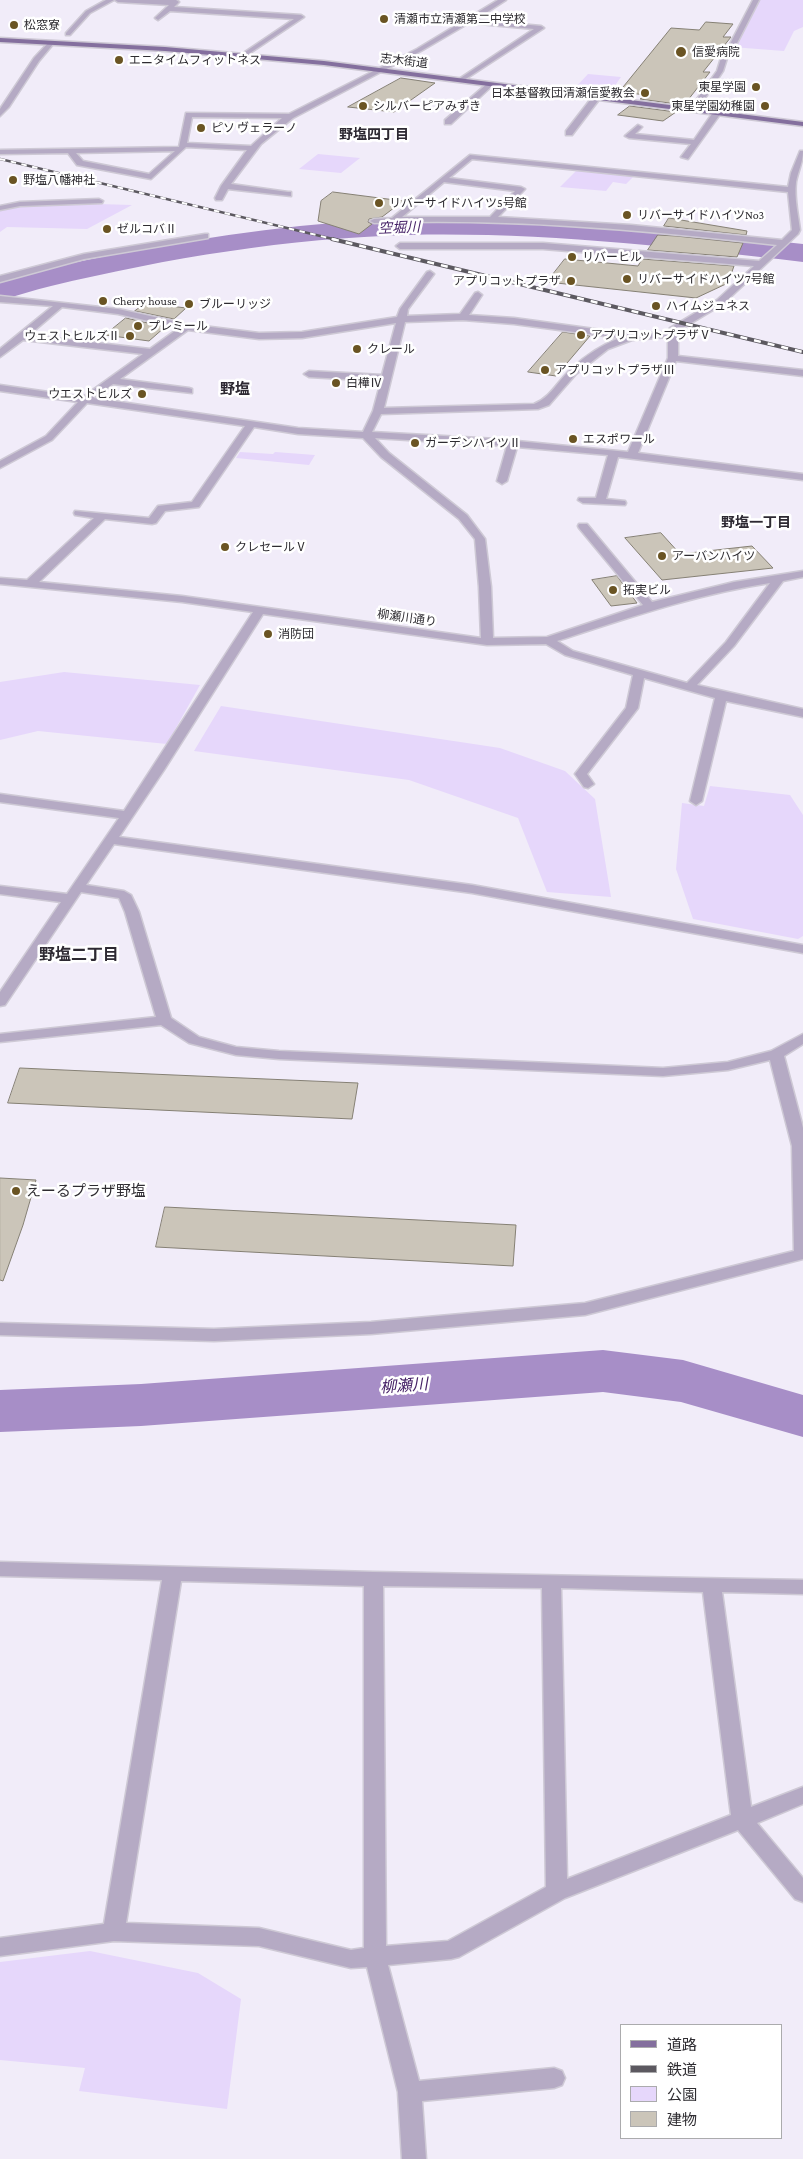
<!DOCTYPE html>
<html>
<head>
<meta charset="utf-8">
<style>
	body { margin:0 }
	#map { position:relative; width:803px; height:2159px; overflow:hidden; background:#f1ecf9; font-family:"Crimson Pro","Noto Sans JP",serif }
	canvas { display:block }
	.legend { position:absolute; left:620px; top:2024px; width:162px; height:115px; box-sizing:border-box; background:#fff; border:1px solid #ababad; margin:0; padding:6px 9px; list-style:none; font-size:15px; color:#2e2c31 }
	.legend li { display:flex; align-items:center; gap:10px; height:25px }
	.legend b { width:25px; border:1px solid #ababad }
</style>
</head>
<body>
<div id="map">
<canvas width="803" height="2159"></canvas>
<ul class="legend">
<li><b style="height:6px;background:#846f9e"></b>道路</li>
<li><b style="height:6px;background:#5c5960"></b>鉄道</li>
<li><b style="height:14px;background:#e6d7fb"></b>公園</li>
<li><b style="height:14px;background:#cbc5b9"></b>建物</li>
</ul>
</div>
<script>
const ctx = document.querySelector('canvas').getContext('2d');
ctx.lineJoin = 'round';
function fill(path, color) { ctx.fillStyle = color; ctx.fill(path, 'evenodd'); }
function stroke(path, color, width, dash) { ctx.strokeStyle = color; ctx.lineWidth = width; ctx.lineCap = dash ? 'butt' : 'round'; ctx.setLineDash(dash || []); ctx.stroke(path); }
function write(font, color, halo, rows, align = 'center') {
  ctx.font = font + ' "Crimson Pro","Noto Sans JP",serif'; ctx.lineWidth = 5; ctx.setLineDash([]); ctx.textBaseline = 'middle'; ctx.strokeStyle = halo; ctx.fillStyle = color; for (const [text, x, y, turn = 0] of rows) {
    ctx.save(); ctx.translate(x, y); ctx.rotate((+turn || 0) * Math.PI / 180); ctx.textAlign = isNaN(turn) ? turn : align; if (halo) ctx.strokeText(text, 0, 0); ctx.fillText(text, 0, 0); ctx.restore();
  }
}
fill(new Path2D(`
	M756,0h47v27l-9,4 -10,20 -52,-4z
	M588,74l33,3 -12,17 -35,-5z
	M318,154l42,4 -19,15 -42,-4z
	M579,168l57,6 -10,10 -13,-2 -7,9 -46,-4z
	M99,201l-1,3 34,1 -45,24 -80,-2 -7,5v-24z
	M240,452l33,2 2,-2 40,3 -6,10 -73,-7z
	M64,672l136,13 -33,59 -129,-13 -38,9v-58z
	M221,706l279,42 65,23 30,28 16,98 -64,-5 -29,-74 -109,-38 -215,-29z
	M710,786l80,9 13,20v121l-5,3 -105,-20 -17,-50 6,-66 22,3z
	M90,1951l108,22 43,26 -14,110 -148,-18 6,-23 -85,-8v-98z`), '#e6d7fb');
fill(new Path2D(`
	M408,218c132,-2 263,12 395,26v18c-131,-15 -262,-30 -394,-27 -120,3 -241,23 -358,51 -17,4 -34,10 -51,14v-19c40,-12 81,-20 122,-28 95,-18 189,-31 286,-35z
	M603,1350l80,10 120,35v42l-122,-35 -78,-10 -462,34 -141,6v-42l141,-6z`), '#a78ec7');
const building = new Path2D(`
	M706,22l27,2 -10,13h8l-28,35h7l-26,33 -44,-6 7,-4 -28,-3 52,-64 28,2z
	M401,78l34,5 -41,29 -46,-5z
	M630,106l46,6 -13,9 -45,-6z
	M333,192l70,9 -21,16 -13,2 -1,3 4,2 -13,10 -41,-13 3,-20z
	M669,218l78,13 -1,4 -82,-9z
	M658,235l18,1 67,7 -6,14 -89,-7z
	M565,259l73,7 4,-7 92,7 -6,17 -32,15 -149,-16z
	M146,303l40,5 -12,11 -39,-8z
	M126,318l39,9 -16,14 -44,-6z
	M563,332l27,4 -34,40 -28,-4z
	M661,533l19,21 72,-8 21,22 -111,12 -37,-42z
	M617,576l20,27 -26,3 -19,-26z
	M20,1068l131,6 207,9 -6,36 -344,-16z
	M0,1178l36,2 -13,45 -20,56 -3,-1z
	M165,1207l351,18 -3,41 -357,-19z`);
fill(building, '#cbc5b9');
stroke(building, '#858074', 1);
const minor = new Path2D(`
	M115,0h61l3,2 -5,5 127,8 3,2 -60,40 -2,-1v-2l52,-35 -124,-8 -12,9 -3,-2 1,-1 13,-12 -51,-3z
	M498,0h8l-31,20 66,6 3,2 -83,54 -2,-1v-2l75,-50 -65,-6 -48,28 -128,67 -32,26 -30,40 57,8h3v4l-63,-7 -6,11h-6l-1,-2 6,-12 26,-36 -61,-3 -35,32 -74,-14 -9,-12 -68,1v-4l179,-3 7,-34 103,1 128,-65zM192,117l90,1 -31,28 -64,-3zM175,151l-26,23 -66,-13 -7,-8z
	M753,0h6l-24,47 -7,8 -5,16 -27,41h-6l-1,-2 28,-39 5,-16 7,-9z
	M49,42l5,1 -15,18 -30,46 -9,9v-7l34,-51z
	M488,83l6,1 -43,40h-6v-4z
	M594,95l7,2 -29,38h-6v-4z
	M714,111l7,2 -33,46 -7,-2 10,-13 -62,-6 -4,-2 13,-11 4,2 -7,7 59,6z
	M800,151h3c0,11 -5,20 -7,31 -2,16 2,32 4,48l-2,4 -75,70 -45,27v25l125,14v6l-127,-15 -38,92 165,21v6l-185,-23 -12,42 19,2 1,2 -1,2 -42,-2 -5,-3 1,-2h17l12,-43 -91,-8 -10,34 -5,3 -5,-3 10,-35 -132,-8 14,15 78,62 18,24 6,48 2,51 54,-1 96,-32 -64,-77 -1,-2 1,-2h8l65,78 82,-20 69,-11v6l-20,4 -49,65 -37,39 106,24v8l-77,-16 -24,100 -6,4 -6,-4 25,-103 -71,-20 -6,30 -51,66 7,10 -6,4 -4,-1 -9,-13 51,-66 7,-33 -68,-20 -19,-11 -59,1 -224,-31 -99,156 -45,67 353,48 331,60v8l-331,-60 -358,-49 -28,41 38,6 7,4 8,17 32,106 28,19 37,10 43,4 384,17 65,-6 43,-11 32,-17v10l-19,12 19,72v131l-218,56 -214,19 -157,7 -214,-6v-12l214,6 157,-7 214,-19 209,-52 -2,-105 -22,-86 -42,10 -65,6 -384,-17 -43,-4 -47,-12 -28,-18 -161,17v-8l156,-17 -31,-105 -6,-14 -38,-6 -76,113 -5,1v-14l61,-90 -61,-8v-8l67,8 52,-76 -119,-16v-8l124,17 129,-199 -71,-10 -182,-18v-6l27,2 67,-62 -19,-3 -1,-2 1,-2 74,7 9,-12 34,-4 53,-76 -158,-23 -35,37 -52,28v-7l46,-25 32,-34 -78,-11v-6l83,12 60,-43 -120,-14 -23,17v-8l53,-43 -53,-4v-6l118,13 69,15 72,9 43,-1 95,-15 3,-8 27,-37 3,-1 4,3 -26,35 -1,7 53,-2 15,-21 3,-1 4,3 -13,20 45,3 117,16 37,-2 2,-4 47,-28 37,-34 -211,-17h-143l-4,-3 4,-3h143l216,18 18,-16c-134,-15 -268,-27 -403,-22l-4,-2 4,-2 18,-1 78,-63 318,32 3,-14zM472,159l316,33 4,38 -10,10 -151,-15 -133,-8 27,-28 -4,-2 -72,-9zM444,182l71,9 -25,26h-88zM62,307l56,7 61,14 -29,21 -121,-14zM463,320l51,4 106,14c-19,7 -35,18 -50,32 -12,11 -20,28 -36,34l-150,4 21,-86zM396,323l-14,52 -73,-4 -5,3 5,3 72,4 -8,30 -10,21 -65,-4 -205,-30 20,-14 79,9v-4l-3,-1 -69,-9 68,-49 71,9 43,-1zM668,337v21l-40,94 -131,-13 -125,-7 9,-18 157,-5 11,-4 27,-31 32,-25 24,-9zM254,427l44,7 65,4 18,19 78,62 16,20 4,48 2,51 -299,-42 -143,-14 66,-63 47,5 4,-1 9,-12 34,-4zM770,583l-44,59 -39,41 -114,-32 -16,-10c71,-23 140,-47 213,-58z
	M99,199l4,2 -1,2 -82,3 -20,4v-4l20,-4z
	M205,234h3v4l-124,21 -84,23v-6l84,-22z
	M0,1562l373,10 430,8v14l-81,-2 29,215 52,-20v17l-46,19 46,55v24l-8,-3 -57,-69 -173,68 -106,59 -8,2 -63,6 31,116 135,-13 8,3 3,7 -3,7 -8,3 -132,13 4,58h-24l-4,-67 -31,-125 -16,1 -92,-22 -145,-5 -114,15v-18l104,-14 58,-344 -162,-4zM181,1581l183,5v362l-13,2 -92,-22 -133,-5zM383,1586l159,2 4,299 -98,54 -62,5zM561,1588l142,4 28,223 -164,64z`);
const tertiary = new Path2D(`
	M106,0h8l-24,13 -20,22h-4v-2l20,-22z`);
const primary = new Path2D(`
	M0,38l165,9 159,14 479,61v4l-479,-61 -159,-14 -165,-9z`);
stroke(minor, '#cec9d5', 3);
stroke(tertiary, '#cec9d5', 3);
stroke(primary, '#cec9d5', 3);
fill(minor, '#b5aac4');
fill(tertiary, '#b5aac4');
fill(primary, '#846f9e');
const railFar1 = new Path2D(`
	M0,159l337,81`);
const rail = new Path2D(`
	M332,239l471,113`);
stroke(railFar1, '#5c5960', 2.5);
stroke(rail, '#5c5960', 4);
stroke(railFar1, '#fff', 2, [5.5]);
stroke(rail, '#fff', 2.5, [7]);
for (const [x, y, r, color] of [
	[384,19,5,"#6a5423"],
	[14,25,5,"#6a5423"],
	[681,52,6,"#6a5423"],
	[119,60,5,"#6a5423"],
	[756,87,5,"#6a5423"],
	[645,93,5,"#6a5423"],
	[363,106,5,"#6a5423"],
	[765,106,5,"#6a5423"],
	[201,128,5,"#6a5423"],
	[13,180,5,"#6a5423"],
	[379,203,5,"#6a5423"],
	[627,215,5,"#6a5423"],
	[107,229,5,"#6a5423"],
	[572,257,5,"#6a5423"],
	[627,279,5,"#6a5423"],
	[571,281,5,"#6a5423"],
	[103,301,5,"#6a5423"],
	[189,304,5,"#6a5423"],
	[656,306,5,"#6a5423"],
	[138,326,5,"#6a5423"],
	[581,335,5,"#6a5423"],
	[130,336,5,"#6a5423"],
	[357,349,5,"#6a5423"],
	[545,370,5,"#6a5423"],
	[336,383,5,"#6a5423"],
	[142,394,5,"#6a5423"],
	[573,439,5,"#6a5423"],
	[415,443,5,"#6a5423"],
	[225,547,5,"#6a5423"],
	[662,556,5,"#6a5423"],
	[613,590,5,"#6a5423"],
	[268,634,5,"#6a5423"],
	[16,1191,5,"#6a5423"]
]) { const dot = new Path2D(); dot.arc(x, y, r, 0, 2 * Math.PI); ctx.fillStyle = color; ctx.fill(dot); stroke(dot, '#fff', 2); }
write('12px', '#2e2c31', '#fff', [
	["清瀬市立清瀬第二中学校",394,19],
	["松窓寮",24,25],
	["信愛病院",692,52],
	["エニタイムフィットネス",129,60],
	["東星学園",746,87,"right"],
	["日本基督教団清瀬信愛教会",635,93,"right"],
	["シルバーピアみずき",373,106],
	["東星学園幼稚園",755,106,"right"],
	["ピソ ヴェラーノ",211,128],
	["野塩八幡神社",23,180],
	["リバーサイドハイツ5号館",389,203],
	["リバーサイドハイツNo3",637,215],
	["ゼルコバⅡ",117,229],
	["リバーヒル",582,257],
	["リバーサイドハイツ7号館",637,279],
	["アプリコットプラザ",561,281,"right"],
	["Cherry house",113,301],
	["ブルーリッジ",199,304],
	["ハイムジュネス",666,306],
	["プレミール",148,326],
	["アプリコットプラザⅤ",591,335],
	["ウェストヒルズⅡ",120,336,"right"],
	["クレール",367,349],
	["アプリコットプラザⅢ",555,370],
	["白樺Ⅳ",346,383],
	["ウエストヒルズ",132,394,"right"],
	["エスポワール",583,439],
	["ガーデンハイツⅡ",425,443],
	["クレセールⅤ",235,547],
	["アーバンハイツ",672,556],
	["拓実ビル",623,590],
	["消防団",278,634]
], 'left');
write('12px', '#2e2c31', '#fff', [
	["志木街道",404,61,7],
	["柳瀬川通り",407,618,8]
]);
write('bold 14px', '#2d2932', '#fff', [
	["野塩四丁目",374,135],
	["野塩一丁目",756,523]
]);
write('italic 14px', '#462267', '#fff', [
	["空堀川",399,228,-2]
]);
write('bold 15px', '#2d2932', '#fff', [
	["野塩",235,389]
]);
write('15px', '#2e2c31', '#fff', [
	["えーるプラザ野塩",26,1191]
], 'left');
write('bold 16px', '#2d2932', '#fff', [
	["野塩二丁目",79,955]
]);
write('italic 16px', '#462267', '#fff', [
	["柳瀬川",404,1386,-4]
]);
</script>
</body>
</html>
